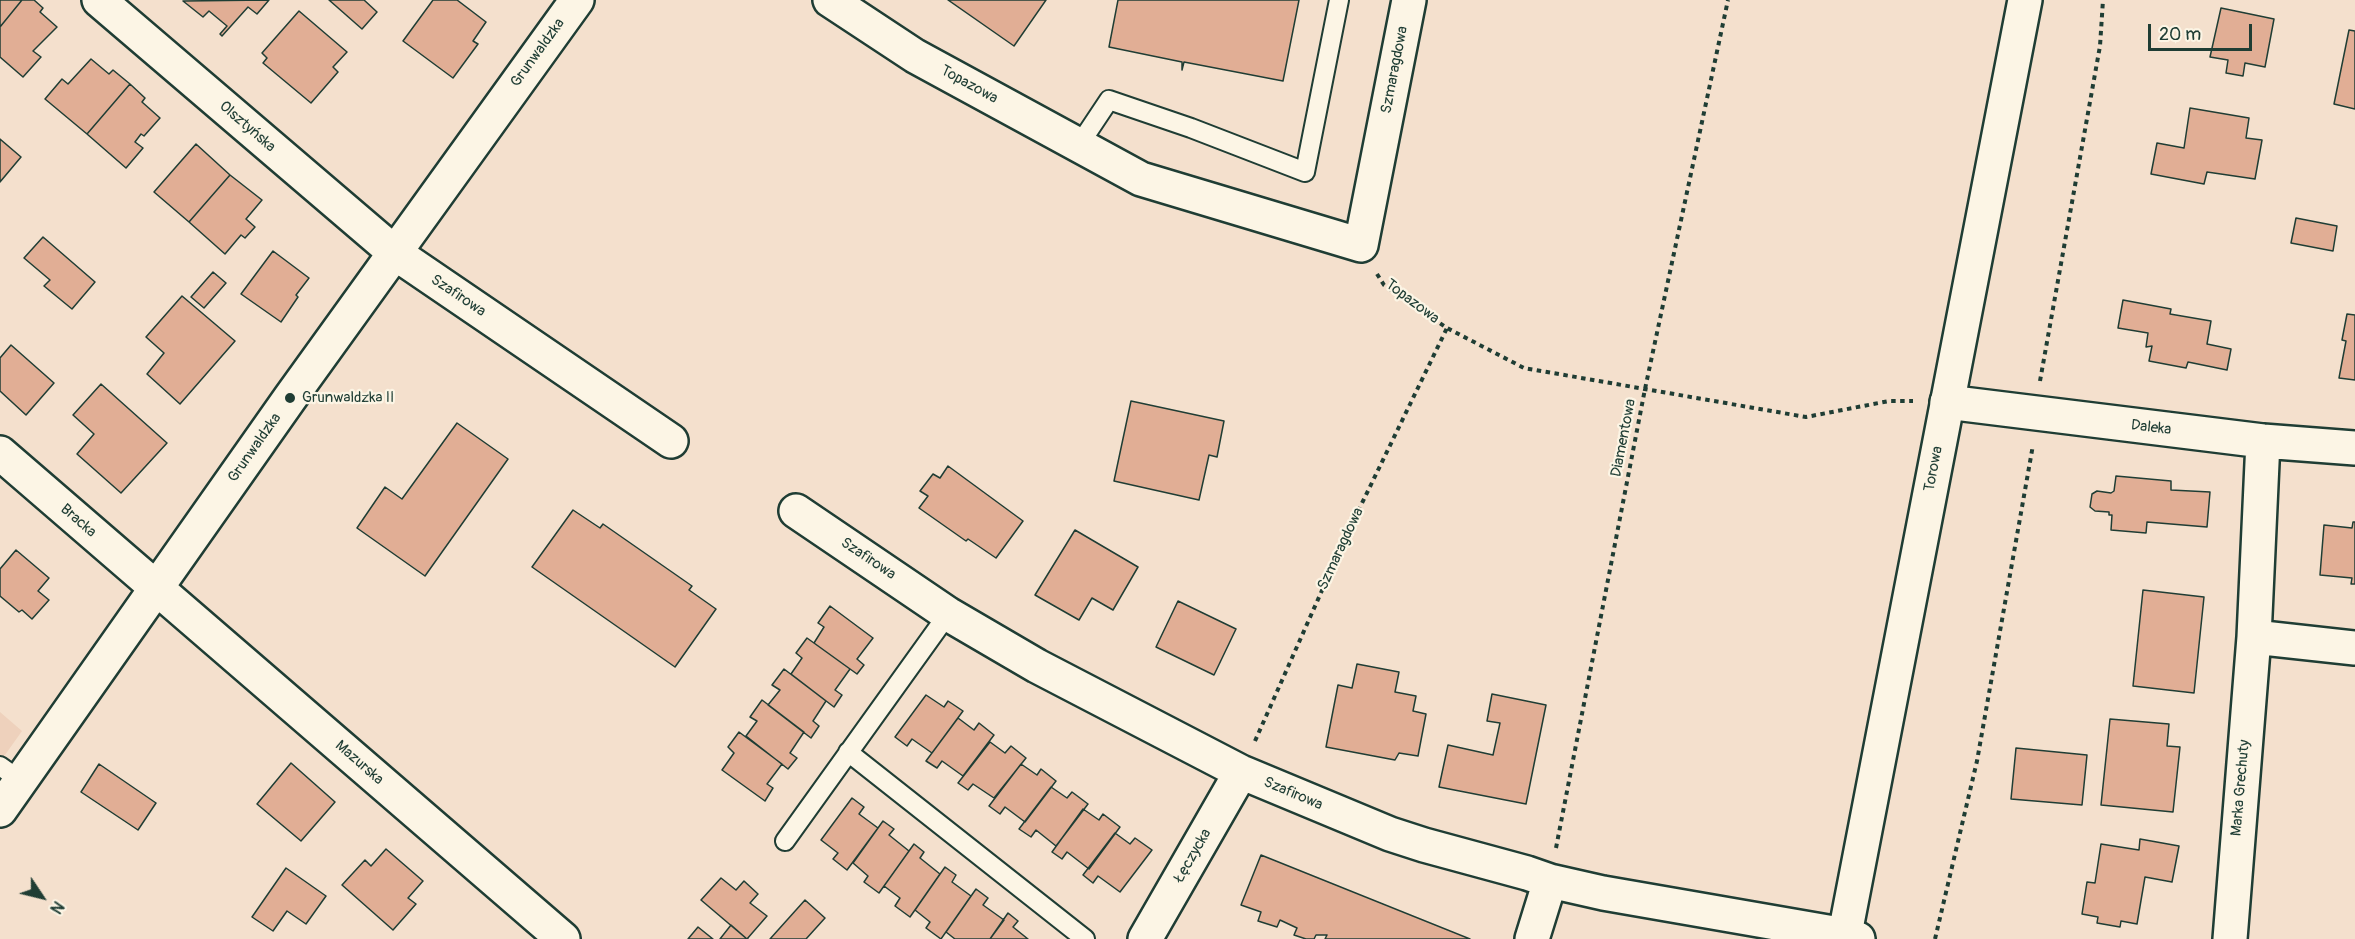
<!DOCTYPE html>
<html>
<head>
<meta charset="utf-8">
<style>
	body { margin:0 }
	#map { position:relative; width:2355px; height:939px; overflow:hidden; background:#f4e0cd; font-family:Pangolin,sans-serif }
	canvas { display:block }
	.north { position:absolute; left:12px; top:867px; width:60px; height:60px; -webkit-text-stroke:4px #fcf5e5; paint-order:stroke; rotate:125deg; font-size:16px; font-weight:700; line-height:24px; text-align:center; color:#1f3d34 }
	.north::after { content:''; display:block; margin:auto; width:21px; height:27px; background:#1f3d34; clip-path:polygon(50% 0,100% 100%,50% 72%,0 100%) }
	.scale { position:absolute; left:2148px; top:24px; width:104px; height:27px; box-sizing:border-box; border:3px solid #1f3d34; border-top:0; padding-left:8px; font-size:18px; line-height:21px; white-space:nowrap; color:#1f3d34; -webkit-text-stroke:4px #fcf5e5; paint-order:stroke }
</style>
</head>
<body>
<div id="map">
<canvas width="2355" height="939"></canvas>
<div class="north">N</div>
<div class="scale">20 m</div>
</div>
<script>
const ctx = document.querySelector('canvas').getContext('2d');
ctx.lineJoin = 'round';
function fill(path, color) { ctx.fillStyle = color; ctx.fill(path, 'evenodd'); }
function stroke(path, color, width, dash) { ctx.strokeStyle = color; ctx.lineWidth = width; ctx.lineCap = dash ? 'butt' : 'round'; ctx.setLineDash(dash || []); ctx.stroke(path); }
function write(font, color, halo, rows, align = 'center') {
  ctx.font = font + ' Pangolin,sans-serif'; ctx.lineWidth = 4.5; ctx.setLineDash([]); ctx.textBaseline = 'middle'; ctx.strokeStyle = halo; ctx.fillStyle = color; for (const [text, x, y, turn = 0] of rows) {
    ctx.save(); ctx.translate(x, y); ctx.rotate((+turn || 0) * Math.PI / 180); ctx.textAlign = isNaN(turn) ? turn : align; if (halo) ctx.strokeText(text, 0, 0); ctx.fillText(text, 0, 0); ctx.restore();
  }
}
fill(new Path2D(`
	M0,712l22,19 -22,31z`), '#eed1bc');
const building = new Path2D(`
	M0,0h22l-22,27z
	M22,0h12l9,8 -3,4 17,15 -24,24 8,6 -18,20 -23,-20v-30z
	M269,0l-12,14 -9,-7 -26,29 -2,-2 7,-8 -18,-15 -6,6 -20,-16z
	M329,0h35l13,12 -15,17z
	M433,0h24l29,22 -13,19 5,3 -25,34 -50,-37z
	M948,0h98l-32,46z
	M1118,0h181l-16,81 -99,-19 -2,8v-8l-73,-15z
	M2221,8l53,11 -9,48 -20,-4 -2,13 -17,-3 2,-13 -18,-3z
	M299,11l48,41 -14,15 5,5 -27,31 -48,-40 4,-5 -5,-5z
	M2349,30l6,1v78l-21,-5z
	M91,59l18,15 4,-4 17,14 -43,50 -42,-35 17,-20 6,5z
	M130,84l15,14 -3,4 18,16 -16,18 -3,-2 -6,8 8,6 -17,20 -39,-34z
	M2190,108l59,10 -3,20 16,2 -7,39 -48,-7 -3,12 -53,-10 6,-31 27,5z
	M0,139l21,18 -21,25z
	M196,144l34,31 -41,47 -35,-30z
	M230,175l32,25 -16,19 9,8 -10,11 -4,-3 -16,19 -36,-32z
	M2296,218l41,8 -4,25 -42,-8z
	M43,237l52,45 -23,27 -28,-23 6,-6 -26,-22z
	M273,251l36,27 -13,17 2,2 -17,25 -40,-28z
	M213,272l13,11 -22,25 -13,-11z
	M182,296l53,45 -55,63 -33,-30 17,-21 -18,-16z
	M2123,300l48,9 -1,5 41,7 -4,23 24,5 -4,21 -39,-8 -2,6 -37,-7 3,-15 -6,1 2,-14 -30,-5z
	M2347,314l8,1v65l-16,-2 7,-37 -4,-1z
	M11,345l43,38 -28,32 -26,-24v-33z
	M101,384l66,59 -46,50 -44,-39 17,-20 -21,-19z
	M1131,401l93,20 -7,36 -8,-2 -10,45 -85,-19z
	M457,423l51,36 -83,117 -68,-48 28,-41 17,12z
	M948,466l75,55 -27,37 -28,-19 -2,2 -47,-33 9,-12 -8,-5 13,-17 7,4z
	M2116,476l55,5v9l39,2 -3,35 -60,-5 -1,11 -35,-3 1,-15h-3v-3l-14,-1 -5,-4 2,-13 5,-3 14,2 3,-2z
	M573,510l27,18 3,-4 89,62 -3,4 27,19 -41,58 -143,-100z
	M2353,522h2v62h-4l1,-6 -32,-3 4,-50 28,3z
	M1075,530l63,37 -25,43 -21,-12 -13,22 -44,-25z
	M16,550l33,28 -11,13 11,9 -17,19 -10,-9 -3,2 -19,-16v-27z
	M2143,590l61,7 -10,96 -61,-7z
	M1178,601l58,28 -22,46 -58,-28z
	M830,606l43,32 -16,21 7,6 -7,9 -43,-31 10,-16 -6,-4z
	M807,638l43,31 -15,21 7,5 -8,12 -43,-33 11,-16 -6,-5z
	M1357,664l42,8 -4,20 21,4 -3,15 13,3 -8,42 -19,-3 -4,7 -69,-13 12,-62 14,3z
	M784,669l42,32 -13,20 6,5 -8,12 -43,-33 12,-15 -8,-5z
	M1492,694l54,11 -20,99 -87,-17 9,-42 45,10 7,-32 -13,-2z
	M926,695l18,12 4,-6 15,10 -31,42 -20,-14 -5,7 -12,-9z
	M762,700l42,32 -14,21 7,5 -9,11 -42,-33 11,-15 -7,-4z
	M958,718l16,12 5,-7 15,12 -31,41 -21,-15 -5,7 -11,-7z
	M2110,719l59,5 -2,22 13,1 -7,65 -72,-7z
	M739,732l43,32 -15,20 6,4 -8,13 -43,-31 12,-17 -6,-6z
	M990,742l15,11 6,-7 15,12 -32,40 -21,-14 -5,6 -10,-7z
	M2016,748l71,7 -5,50 -71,-6z
	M291,763l44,39 -34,39 -44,-37z
	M99,764l57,39 -18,27 -57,-38z
	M1021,764l16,11 4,-6 15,12 -31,41 -20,-15 -5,7 -11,-8z
	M1051,787l16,11 5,-6 16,12 -32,42 -20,-16 -5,7 -12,-8z
	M852,798l12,9 -5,7 19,14 -31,42 -14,-11 5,-6 -17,-13z
	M1083,809l16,11 4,-6 17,13 -31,42 -22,-17 -5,7 -10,-7z
	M883,821l11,8 -5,6 20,16 -30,42 -15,-11 4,-6 -15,-13z
	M1115,833l15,11 5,-6 17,12 -32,42 -22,-16 -5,7 -10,-8z
	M2140,839l39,7 -7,36 -27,-5 -8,47 -16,-3 -1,6 -23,-4 1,-6 -16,-3 5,-32 8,1 6,-39 38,6z
	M914,844l10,8 -4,6 20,16 -30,43 -15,-11 5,-8 -16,-12z
	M386,849l37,32 -15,17 8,6 -23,26 -51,-45 23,-25 6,6z
	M1261,855l209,84h-145l2,-4h-11l-2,4h-8l-12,-4 3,-7 -17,-8 -3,7 -19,-6 3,-9 -20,-7z
	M945,867l11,8 -4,7 19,14 -30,43 -15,-11 4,-6 -15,-12z
	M286,868l40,28 -20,28 -19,-13 -14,20 -21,-14z
	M721,878l15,12 8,-9 14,13 -8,9 17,13 -20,23 -46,-39z
	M976,889l12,9 -5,7 21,15 -14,19h-35l-9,-7z
	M805,900l20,18 -19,21h-36z
	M1008,913l10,8 -5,6 15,12h-38z
	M731,925l16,14h1h-28z
	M698,927l15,12h-25z`);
fill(building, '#e1ae95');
stroke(building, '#1f3d34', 1.5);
const service = new Path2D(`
	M1079,145l30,-45 82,28 114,44 34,-172
	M848,752l237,187
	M0,766l21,15
	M785,841l163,-227`);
const minor = new Path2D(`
	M99,0l296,253 276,188
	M830,0l85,56 226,123 220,66 48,-245
	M1947,402l316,39 92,7
	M0,453l563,486
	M796,511l152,103 89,52 204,106 149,62 34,11 103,28 23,8 53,12 242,42 13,4
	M2254,637l101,11
	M0,810l290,-412 287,-398
	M1145,939l96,-167
	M1532,939l18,-58
	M2230,939l24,-302 9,-196`);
const tertiary = new Path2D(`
	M1844,939l181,-939`);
stroke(service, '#1f3d34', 22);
stroke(minor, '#1f3d34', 38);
stroke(tertiary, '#1f3d34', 38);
stroke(new Path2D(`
	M1377,274l7,11 63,43 77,40 282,49 83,-16h24
	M2040,381l60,-335 3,-46
	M1255,741l93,-209 99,-204
	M1556,848l89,-459 83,-389
	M1935,939l42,-178 56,-316`), '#1f3d34', 4, [4.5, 4.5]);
stroke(service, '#fcf5e5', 18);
stroke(minor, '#fcf5e5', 33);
stroke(tertiary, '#fcf5e5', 33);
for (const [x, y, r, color] of [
	[290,398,6,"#1f3d34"]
]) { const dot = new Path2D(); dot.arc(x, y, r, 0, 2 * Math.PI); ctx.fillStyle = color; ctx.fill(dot); stroke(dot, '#fcf5e5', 2); }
write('15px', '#1f3d34', '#fcf5e5', [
	["Grunwaldzka",538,53,-54],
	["Szmaragdowa",1395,70,-79],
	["Topazowa",969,85,29],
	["Olsztyńska",247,127,41],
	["Szafirowa",458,296,34],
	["Topazowa",1412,302,37],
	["Daleka",2151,428,7],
	["Diamentowa",1624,438,-79],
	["Grunwaldzka",255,448,-55],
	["Torowa",1934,469,-79],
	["Bracka",78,521,41],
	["Szmaragdowa",1341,549,-65],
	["Szafirowa",868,559,34],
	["Mazurska",359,763,41],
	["Marka Grechuty",2241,788,-85],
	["Szafirowa",1293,794,23],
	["Łęczycka",1193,856,-60]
]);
write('15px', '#1f3d34', '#fcf5e5', [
	["Grunwaldzka II",302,398]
], 'left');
</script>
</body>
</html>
